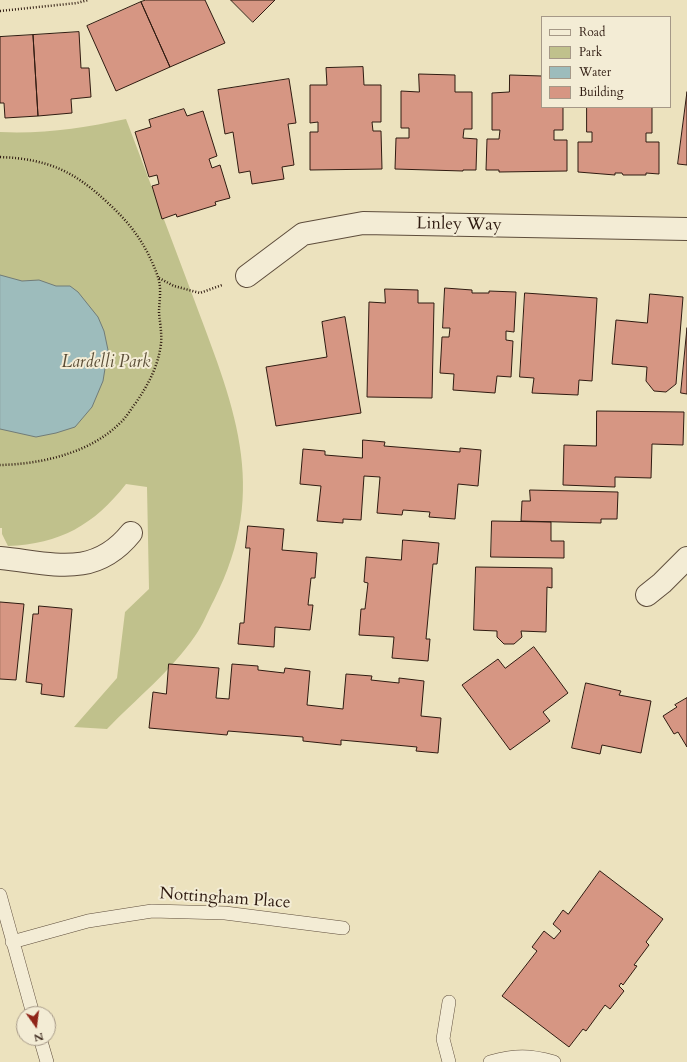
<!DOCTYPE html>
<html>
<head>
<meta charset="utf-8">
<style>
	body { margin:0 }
	#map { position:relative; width:687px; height:1062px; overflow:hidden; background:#ece2be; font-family:Cardo,serif }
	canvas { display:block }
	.legend { position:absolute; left:541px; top:16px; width:130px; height:92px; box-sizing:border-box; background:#f3ecd5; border:1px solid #a59887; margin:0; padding:5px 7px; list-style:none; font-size:12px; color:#2f1b11 }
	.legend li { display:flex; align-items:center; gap:8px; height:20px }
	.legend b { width:20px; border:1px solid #a59887 }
	.north { position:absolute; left:16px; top:1006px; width:40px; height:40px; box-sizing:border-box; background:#f3ecd5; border:1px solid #a59887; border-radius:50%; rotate:166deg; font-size:11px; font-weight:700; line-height:16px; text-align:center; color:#2f1b11 }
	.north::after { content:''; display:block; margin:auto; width:14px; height:18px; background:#8f2418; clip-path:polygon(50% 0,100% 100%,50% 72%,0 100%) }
</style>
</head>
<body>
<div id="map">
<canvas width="687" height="1062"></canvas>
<ul class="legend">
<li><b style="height:5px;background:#f3ecd5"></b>Road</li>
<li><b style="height:11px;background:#c0c18c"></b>Park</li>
<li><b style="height:11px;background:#9dbcbc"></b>Water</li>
<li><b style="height:11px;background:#d69683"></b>Building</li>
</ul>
<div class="north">N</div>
</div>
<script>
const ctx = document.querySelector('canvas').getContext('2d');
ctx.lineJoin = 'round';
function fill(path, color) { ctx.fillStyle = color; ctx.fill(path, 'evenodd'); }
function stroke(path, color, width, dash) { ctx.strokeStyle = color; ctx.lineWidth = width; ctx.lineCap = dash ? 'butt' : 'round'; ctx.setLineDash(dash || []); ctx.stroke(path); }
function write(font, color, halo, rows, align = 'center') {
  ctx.font = font + ' Cardo,serif'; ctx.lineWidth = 4; ctx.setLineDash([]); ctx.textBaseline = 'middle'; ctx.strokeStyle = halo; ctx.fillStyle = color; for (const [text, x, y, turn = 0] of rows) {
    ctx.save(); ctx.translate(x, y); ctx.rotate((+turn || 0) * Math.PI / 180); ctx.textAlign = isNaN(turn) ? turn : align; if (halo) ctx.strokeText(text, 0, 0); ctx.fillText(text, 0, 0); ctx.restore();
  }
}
fill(new Path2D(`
	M126,119c22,58 44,116 66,175 40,108 80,193 22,306 -6,11 -11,25 -19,36 -24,35 -59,63 -88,93l-33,-2 43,-49 8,-66 24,-23 -2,-102 -21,-3c-32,41 -66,60 -118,62l-6,-12v-6h-2v-396c44,2 83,-4 126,-13z`), '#c0c18c');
const water = new Path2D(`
	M0,275l22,6 17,-1 17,6h14l8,6 20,25 6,14 4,19 -5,31 -11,26 -17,20 -19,6 -20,4 -36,-8z`);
fill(water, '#9dbcbc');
stroke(water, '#717c78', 1);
const building = new Path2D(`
	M146,0h59l20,43 -55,24 -29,-65z
	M231,0h44l-22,22z
	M141,2l29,65 -54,24 -29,-65z
	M79,32l2,36h8l2,29 -20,2 1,14 -34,3 -5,-81z
	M33,35l5,81 -33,2 -1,-15h-4v-66z
	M363,67l1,18h17v37h-9l1,9h8l1,38 -72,1v-38h8v-10l-8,1v-38h17l-1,-17z
	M419,74l36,1v17h17v37h-8l-1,9 14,1 -1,31h-13v1l-68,-2 1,-31h13v-10h-8v-37l18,1z
	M510,75l32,1v31h21v23h-9v10h13v31l-68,1v-2h-13l1,-31h12l1,-9h-8v-37l17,-1z
	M289,79l7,44 -8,1 6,41 -12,2 2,12 -32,5 -2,-13 -11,2 -6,-41 -8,2 -7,-44z
	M687,92v73l-9,-1z
	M587,107h65v26h-6v9h13v32l-13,-1v2h-23l-1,-2h-7v2l-37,-3v-30h14v-10h-5z
	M184,109l3,7 16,-5 14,45 -8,3 3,9 8,-3 10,33 -15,4 1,3 -39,12 -1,-3 -14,5 -10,-33 7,-2 -2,-9 -8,2 -14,-45 16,-5 -2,-7z
	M445,288l27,2v3h17v-2l27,1 -2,40 -8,-1v9l7,1 -2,36 -14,-1 -2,17 -42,-3 1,-16 -14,-1 2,-36h7l1,-9h-7z
	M385,289l33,1v13h16l-2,95 -65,-1 2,-95 16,1z
	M525,293l72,5 -5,83 -13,-1 -1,15 -46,-2 2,-15 -14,-1z
	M650,294l33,3 -7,87 -10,8 -12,-1 -8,-10 1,-14 -35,-3 4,-44 31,3z
	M345,317l16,96 -85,13 -10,-59 61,-10 -5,-35z
	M687,328v66l-6,-1z
	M597,411l87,1 -1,33 -31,-1 -1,34 -36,-1v10l-52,-2 1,-40 32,1z
	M363,440l22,2 -1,4 76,6v-4l21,2 -3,36 -20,-2 -3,35 -26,-2 1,-5 -27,-2 -1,5 -25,-2 3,-36 -16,-1 -3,44 -18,-1v4l-26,-2 4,-35 -21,-2 3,-35 22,2v4l37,3z
	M530,490l88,2 -1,27h-16v4l-80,-2 1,-20h8z
	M492,521l59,1v19h13v17l-73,-1z
	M248,526l36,3 -2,21 35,3 -2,25h-4l-3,27h5l-3,25 -35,-3 -1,20 -36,-3 2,-21h4l6,-75h-4z
	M403,540l36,3 -2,21h-4l-7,75h4l-2,22 -36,-3 2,-21 -35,-2 2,-26h4l3,-26 -4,-1 2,-25 35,3z
	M476,567l76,1v20l-5,-1 -1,45 -25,-1 1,6 -8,7h-10l-7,-7v-6l-23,-1z
	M0,602l24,2 -8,76 -16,-1z
	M39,606l33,3 -8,88 -23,-3 1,-10 -16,-2 7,-68h5z
	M534,647l34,46 -25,19 7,9 -40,29 -48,-65 36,-26 7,9z
	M169,664l50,4 -3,30 13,1 3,-35 26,2v4l26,3 1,-5 25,3 -3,34 36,4 3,-35 26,2 -1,4 28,3v-5l25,3 -3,35 20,2 -3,35 -22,-2 1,-4 -76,-7v5l-38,-4v-4l-75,-6 -1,4 -78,-7 4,-36 13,2z
	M586,683l35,8 -2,4 32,6 -10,52 -39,-8 -2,9 -28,-6z
	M687,698v49l-9,-15 -4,2 -11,-18 14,-9 -2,-2z
	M600,871l63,48 -17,23 3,3 -15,20 3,1 -14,19 -2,-2 -2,3 5,5 -14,18 -5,-4 -19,26 -3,-2 -14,18 -67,-51 35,-45 -5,-4 12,-16 10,8 7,-8 -8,-7 10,-14 5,4z`);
fill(building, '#d69683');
stroke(building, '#2f1b11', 1);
const service = new Path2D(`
	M0,895l33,119
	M12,942l76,-21 64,-10 73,2 118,15
	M40,1038l7,24
	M449,1062l-6,-23 6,-37
	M490,1062c26,-7 39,-7 64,0`);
const minor = new Path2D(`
	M247,276l56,-42 60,-11 324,6
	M0,558c52,5 94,21 131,-25
	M647,595l15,-12 25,-25`);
stroke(service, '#5e4d3c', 14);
stroke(minor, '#5e4d3c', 24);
stroke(new Path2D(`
	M0,11l77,-8 11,-3
	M0,157c48,2 74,14 108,46 24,22 39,43 50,74 4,12 1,25 1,36 1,10 3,21 2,31 -3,23 -13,41 -26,60 -5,6 -9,14 -15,19 -30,30 -78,41 -120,42
	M159,278l15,8 26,7 22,-8`), '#2f1b11', 2.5, [1, 2]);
stroke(service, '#f3ecd5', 13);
stroke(minor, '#f3ecd5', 22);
write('17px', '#2f1b11', '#f3ecd5', [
	["Linley Way",459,225,1],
	["Nottingham Place",225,899,4]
]);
write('italic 17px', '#5a4d36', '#f3ecd5', [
	["Lardelli Park",106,363]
]);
</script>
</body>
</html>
